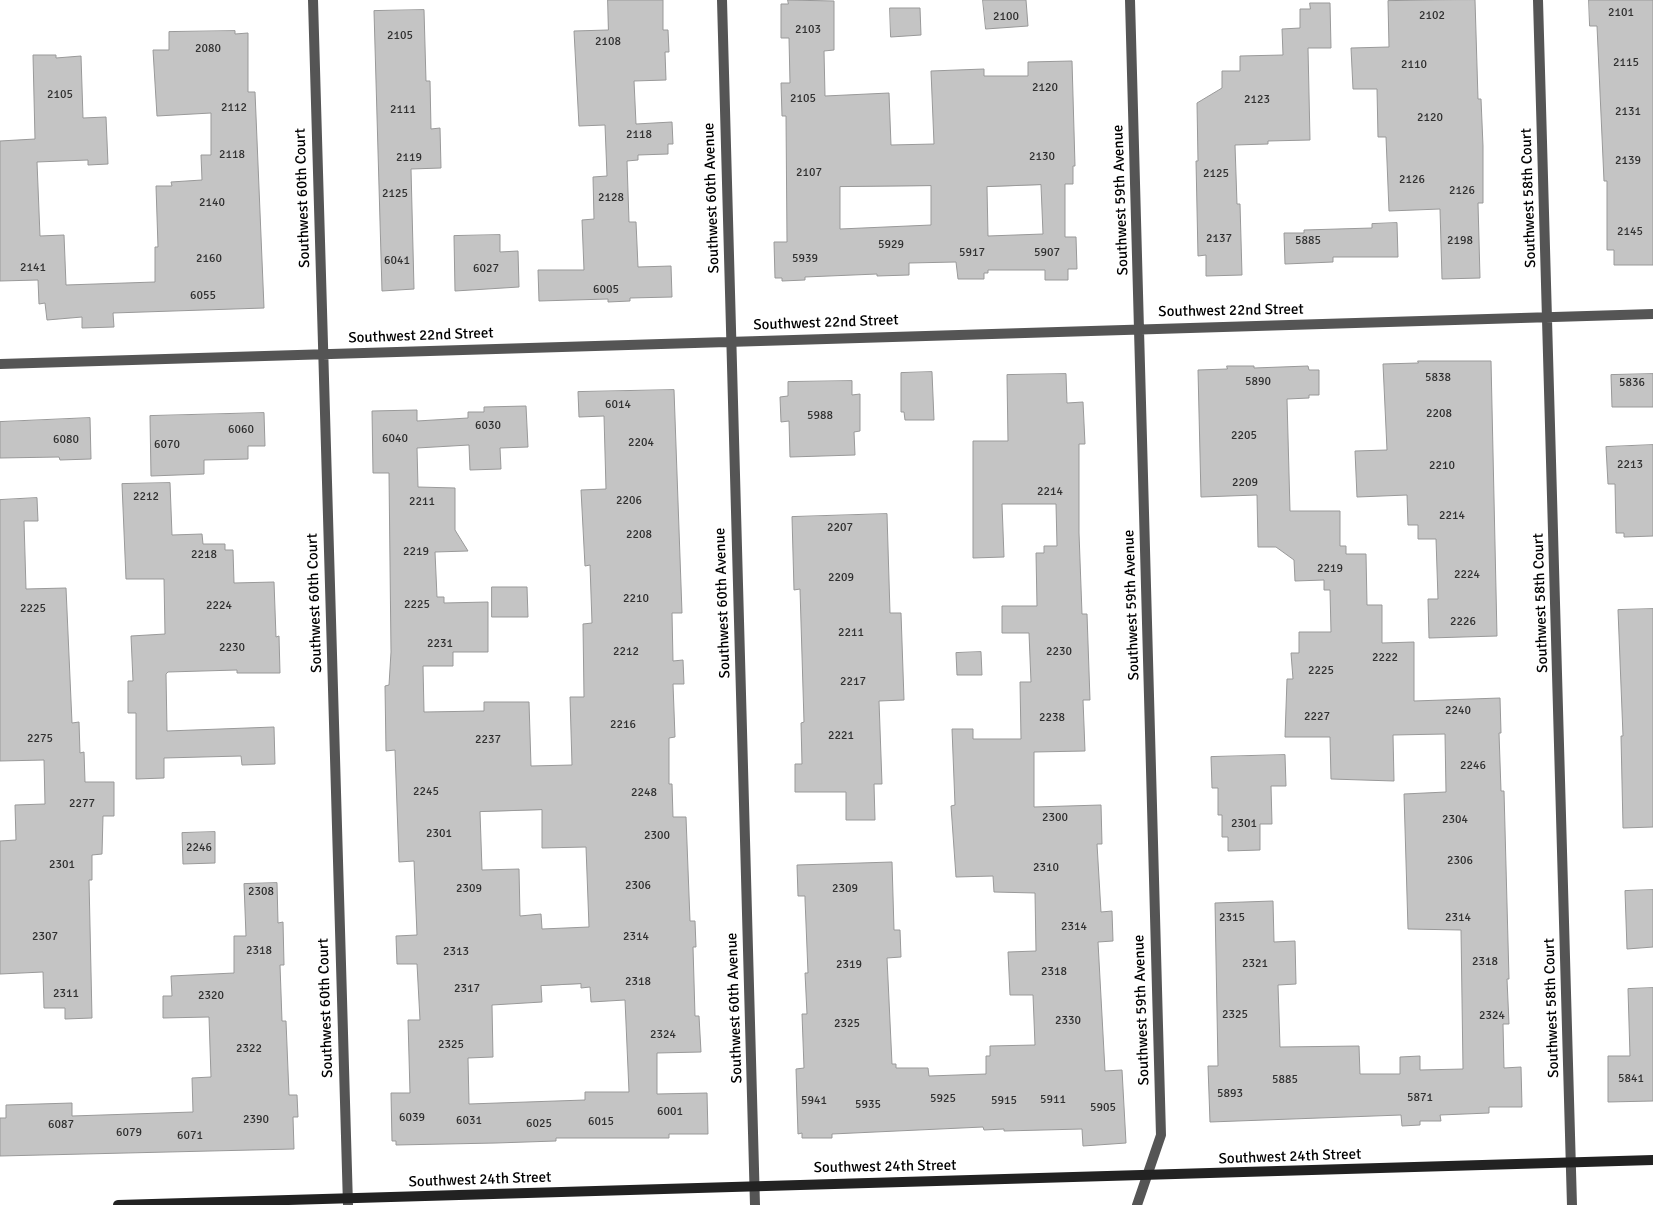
<!DOCTYPE html>
<html>
<head>
<meta charset="utf-8">
<style>
	body { margin:0 }
	canvas { display:block; background:#fff }
</style>
</head>
<body>
<canvas width="1653" height="1205"></canvas>
<script>
const ctx = document.querySelector('canvas').getContext('2d');
ctx.lineJoin = 'round';
function fill(path, color) { ctx.fillStyle = color; ctx.fill(path, 'evenodd'); }
function stroke(path, color, width, dash) { ctx.strokeStyle = color; ctx.lineWidth = width; ctx.lineCap = dash ? 'butt' : 'round'; ctx.setLineDash(dash || []); ctx.stroke(path); }
function write(font, color, halo, rows, align = 'center') {
  ctx.font = font + ' Signika,sans-serif'; ctx.lineWidth = 4.5; ctx.setLineDash([]); ctx.textBaseline = 'middle'; ctx.strokeStyle = halo; ctx.fillStyle = color; for (const [text, x, y, turn = 0] of rows) {
    ctx.save(); ctx.translate(x, y); ctx.rotate((+turn || 0) * Math.PI / 180); ctx.textAlign = isNaN(turn) ? turn : align; if (halo) ctx.strokeText(text, 0, 0); ctx.fillText(text, 0, 0); ctx.restore();
  }
}
const building = new Path2D(`
	M608,0h55v30h5l1,22h-4l1,28 -32,1 2,43 36,-2 1,22h-5v10l-30,1v5l-11,1 2,61h7l2,45 33,-1 1,31 -42,1v3l-22,1v-3l-69,2 -1,-31h46l-2,-50 12,-1 -1,-42 14,-1 -2,-51 -26,1 -5,-95 34,-1z
	M788,0l46,1v49l-10,1 1,45 64,-3 2,52 43,-1 -3,-73 53,-2v7h44v-14l44,-1 3,105h-2v18h-8v53h11l1,32h-9v11h-23v-10h-57v3h-4v6h-26l-2,-17 -47,1v12l-32,1v-2l-72,3v3l-23,1v-3h-7l-1,-36h13l-1,-126h-4l-1,-33h9l-1,-45h-8v-34h7zM1041,185l2,49 -55,2 -1,-49zM931,186v39l-91,4v-42z
	M983,0h43l2,26 -42,3z
	M1475,0l3,99h3l2,47v57h-5l2,75 -38,1 -2,-70 -51,2 -3,-74h-8l-1,-48h-24l-2,-41 38,-1 -1,-46z
	M1589,0h64v265h-39v-15h-7v-69h-3l-7,-155h-7z
	M1310,3h20l1,45h-23l2,92 -42,1v3l-33,1 2,59h3l2,71 -36,1v-21l-8,1 -2,-95h2l-1,-58 25,-15v-17h18v-15l43,-1 -1,-26 18,-1v-19h10z
	M890,8h30l1,27 -30,2z
	M424,10l2,71h4l1,48 9,-1 1,40 -30,1 3,120 -32,2 -8,-280z
	M235,31v3l13,-1v59h7l9,216 -151,5 1,14 -32,1v-11l-35,3 -2,-17 -6,1 -1,-24 -38,1v-140l35,-2 -2,-84h23v3l25,-2 2,62 23,-1 2,47 -20,1v-5l-51,2 3,74 24,-1 2,50 89,-3v-35h3l-2,-61h16l-1,-4 31,-2 -1,-25h10v-42l-54,3 -4,-66h16v-18z
	M1397,223l1,34h-65v5l-48,2 -1,-31h20v-3l68,-2v-4z
	M500,235v17l18,-1 1,36 -64,4 -1,-55z
	M1418,361h73l6,275 -68,2 -1,-39h10l-2,-60h-18v-14h-10l-1,-30 -50,2 -2,-46 32,-1 -4,-86 35,-1z
	M1227,366h27v2l54,-2 1,4h10v25h-10v3l-22,1 3,112h50v35h6v8h20l1,51h15v38l32,-1v59l86,-3 1,35h-2l2,58h3l5,188h-2l2,45h-6l1,44 17,-1 1,40h-33v6l-49,2 1,6h-21v4l-18,1 -1,-11 -191,7 -2,-56h10l-3,-163 58,-2 1,41 21,-1 1,43 -18,1 2,62 79,-1 1,28h40v-17l20,-1v14l43,-1 -2,-139 -53,-1 -4,-135 42,-2 -1,-58 -52,1 1,46 -63,-2 -1,-42h-45l2,-58h6l-2,-26h8v-21h32l-1,-42h-6v-10l-29,1 -1,-21 -18,-13h-18l-1,-52 -56,2 -3,-127 29,-1z
	M932,372l2,48h-29l-1,-8h-3v-39z
	M1066,374l1,29 16,-1 2,42h-6v89l3,81h5l3,86h-7l2,51 -51,1v55l67,-2 1,39h-5l4,68 11,-1 1,30 -15,1 7,129 17,-1 4,73 -43,3 -1,-17 -78,2v-2l-20,1 -1,-3 -151,7v4h-30v-5l-4,1 -2,-65 8,-1 -2,-54h5l-2,-41h3l-3,-74v-3h-7l-1,-31 95,-3 2,68h6l1,27 -14,1 5,106h4v4h32l1,8 57,-2v-18h4v-10l45,-1 -2,-50h-23l-2,-43 28,-1 -1,-58 -41,-1 -1,-16 -37,1 -5,-71 4,-1 -3,-76h21v10h48l-1,-57h11l-2,-49h-27v-27h35l-1,-53h8v-7h13l-1,-42h-54l2,53 -31,1v-117h35l-1,-66z
	M1653,374v33h-41l-1,-32z
	M852,381v14l8,-1v37l-6,1 1,23 -65,2 -1,-36 -8,1 -1,-25 8,-1v-14z
	M674,390l8,223h-10l1,48 10,-1 1,24h-11l2,53 -6,1v46h3l1,33h13l4,104h5l1,26h-3l2,69h4l2,36 -44,1v41l50,-1 1,41h-39v4h-113v3l-60,2 -100,2v-4h-4l-1,-48h19l-2,-73h12l-3,-56h-20l-1,-28 21,-1 -3,-74 -15,1 -4,-112 -9,1 -1,-65 4,-1 2,-33 -2,-179h-16l-1,-62 45,-1v11l51,-3v-6h16v-5l42,-1 2,41 -28,1 1,21 -31,1 -1,-25 -52,3 1,39 37,1v42l13,21 -33,1 2,45h7v6l44,-1v50h-35v14h-30l1,46 60,-1v-9h45l2,64 41,-1 -2,-68h14l-1,-73 9,-1 -2,-58 -5,1 -4,-76 25,-1 -2,-73 -25,1 -1,-25zM542,810v38l44,-1 3,80 -47,2 -1,-15 -21,2 -1,-47 -37,1 -2,-58zM581,984v4l9,-1 1,15 34,-2 4,92h-44v8l-116,4 -1,-46 25,-1 -1,-52 50,-3 -1,-16z
	M264,413l1,33h-17v13l-44,1v14l-53,2 -1,-60z
	M90,418l1,41 -31,1 -1,-3 -59,1v-36z
	M1653,445v91l-29,1v-4h-8l-1,-49h-7l-2,-37z
	M170,483l2,52 30,-1 1,10h22v6h8l1,33 40,-1 2,55 3,-1 1,37h-43v-3l-69,2 -2,2 1,57 107,-4 1,37 -33,1 -1,-9 -77,2v20l-28,1v-66h-8v-32h5l-2,-45 34,-2 -1,-55h-38l-4,-95z
	M37,498l1,23h-14l2,68 40,-1 6,135 7,-1 1,31 4,-1 1,30h29v34h-11l-1,38 -10,1v25h-3l3,138 -27,1v-11h-21l-1,-36 -43,2v-133l16,-1 -1,-35 30,-1 -1,-44 -44,1v-261z
	M887,514l3,99h11l3,87 -25,1 3,83h-8l1,36h-29v-28h-51v-28h7l-1,-41 3,-1 -4,-133 -6,1 -2,-73z
	M492,587h35l1,30h-36z
	M1653,609v218l-30,1 -2,-92h2l-5,-126z
	M981,652l1,23h-25l-1,-22z
	M1285,755l1,31h-15l1,38h-12v26l-32,1v-14h-6v-22h-4v-27h-6l-1,-31z
	M215,832v31l-32,1 -1,-31z
	M277,883l1,40 5,-1 1,43h-4l2,56h4l3,74h8l1,22h-5l1,32 -294,7v-38h6v-13l66,-2v13l121,-4 -1,-34 19,-1 -2,-60 -46,1v-22h9l-1,-20 63,-3v-37h12l-2,-52z
	M1653,890v57l-26,2 -2,-58z
	M1653,988v113l-45,1v-46h22l-2,-67z`);
fill(building, '#c4c4c4');
stroke(building, '#999', 1);
stroke(new Path2D(`
	M313,0l35,1205
	M722,0l33,1205
	M1130,0l31,1135 -24,70
	M1538,0l34,1205
	M0,364l1653,-50`), '#555', 10);
stroke(new Path2D(`
	M118,1205l1535,-45`), '#222', 10);
write('12px', '#313131', null, [
	["2101",1621,13],
	["2102",1432,16],
	["2100",1006,17],
	["2103",808,30],
	["2105",400,36],
	["2108",608,42],
	["2080",208,49],
	["2115",1626,63],
	["2110",1414,65],
	["2120",1045,88],
	["2105",60,95],
	["2105",803,99],
	["2123",1257,100],
	["2112",234,108],
	["2111",403,110],
	["2131",1628,112],
	["2120",1430,118],
	["2118",639,135],
	["2118",232,155],
	["2130",1042,157],
	["2119",409,158],
	["2139",1628,161],
	["2107",809,173],
	["2125",1216,174],
	["2126",1412,180],
	["2126",1462,191],
	["2125",395,194],
	["2128",611,198],
	["2140",212,203],
	["2145",1630,232],
	["2137",1219,239],
	["5885",1308,241],
	["2198",1460,241],
	["5929",891,245],
	["5917",972,253],
	["5907",1047,253],
	["2160",209,259],
	["5939",805,259],
	["6041",397,261],
	["2141",33,268],
	["6027",486,269],
	["6005",606,290],
	["6055",203,296],
	["5838",1438,378],
	["5890",1258,382],
	["5836",1632,383],
	["6014",618,405],
	["2208",1439,414],
	["5988",820,416],
	["6030",488,426],
	["6060",241,430],
	["2205",1244,436],
	["6040",395,439],
	["6080",66,440],
	["2204",641,443],
	["6070",167,445],
	["2213",1630,465],
	["2210",1442,466],
	["2209",1245,483],
	["2214",1050,492],
	["2212",146,497],
	["2206",629,501],
	["2211",422,502],
	["2214",1452,516],
	["2207",840,528],
	["2208",639,535],
	["2219",416,552],
	["2218",204,555],
	["2219",1330,569],
	["2224",1467,575],
	["2209",841,578],
	["2210",636,599],
	["2225",417,605],
	["2224",219,606],
	["2225",33,609],
	["2226",1463,622],
	["2211",851,633],
	["2231",440,644],
	["2230",232,648],
	["2212",626,652],
	["2230",1059,652],
	["2222",1385,658],
	["2225",1321,671],
	["2217",853,682],
	["2240",1458,711],
	["2227",1317,717],
	["2238",1052,718],
	["2216",623,725],
	["2221",841,736],
	["2275",40,739],
	["2237",488,740],
	["2246",1473,766],
	["2245",426,792],
	["2248",644,793],
	["2277",82,804],
	["2300",1055,818],
	["2304",1455,820],
	["2301",1244,824],
	["2301",439,834],
	["2300",657,836],
	["2246",199,848],
	["2306",1460,861],
	["2301",62,865],
	["2310",1046,868],
	["2306",638,886],
	["2309",469,889],
	["2309",845,889],
	["2308",261,892],
	["2315",1232,918],
	["2314",1458,918],
	["2314",1074,927],
	["2307",45,937],
	["2314",636,937],
	["2318",259,951],
	["2313",456,952],
	["2318",1485,962],
	["2321",1255,964],
	["2319",849,965],
	["2318",1054,972],
	["2318",638,982],
	["2317",467,989],
	["2311",66,994],
	["2320",211,996],
	["2325",1235,1015],
	["2324",1492,1016],
	["2330",1068,1021],
	["2325",847,1024],
	["2324",663,1035],
	["2325",451,1045],
	["2322",249,1049],
	["5841",1631,1079],
	["5885",1285,1080],
	["5893",1230,1094],
	["5871",1420,1098],
	["5925",943,1099],
	["5911",1053,1100],
	["5941",814,1101],
	["5915",1004,1101],
	["5935",868,1105],
	["5905",1103,1108],
	["6001",670,1112],
	["6039",412,1118],
	["2390",256,1120],
	["6031",469,1121],
	["6015",601,1122],
	["6025",539,1124],
	["6087",61,1125],
	["6079",129,1133],
	["6071",190,1136]
]);
write('15px', '#000', '#fff', [
	["Southwest 60th Court",303,198,-92],
	["Southwest 60th Avenue",712,198,-92],
	["Southwest 58th Court",1529,198,-92],
	["Southwest 59th Avenue",1121,200,-92],
	["Southwest 22nd Street",1231,311,-1],
	["Southwest 22nd Street",826,323,-2],
	["Southwest 22nd Street",421,336,-2],
	["Southwest 60th Court",315,603,-92],
	["Southwest 60th Avenue",723,603,-92],
	["Southwest 58th Court",1541,603,-92],
	["Southwest 59th Avenue",1132,605,-92],
	["Southwest 60th Court",326,1008,-92],
	["Southwest 60th Avenue",735,1008,-92],
	["Southwest 58th Court",1552,1008,-92],
	["Southwest 59th Avenue",1142,1010,-92],
	["Southwest 24th Street",1290,1157,-2],
	["Southwest 24th Street",885,1167,-1],
	["Southwest 24th Street",480,1180,-2]
]);
</script>
</body>
</html>
